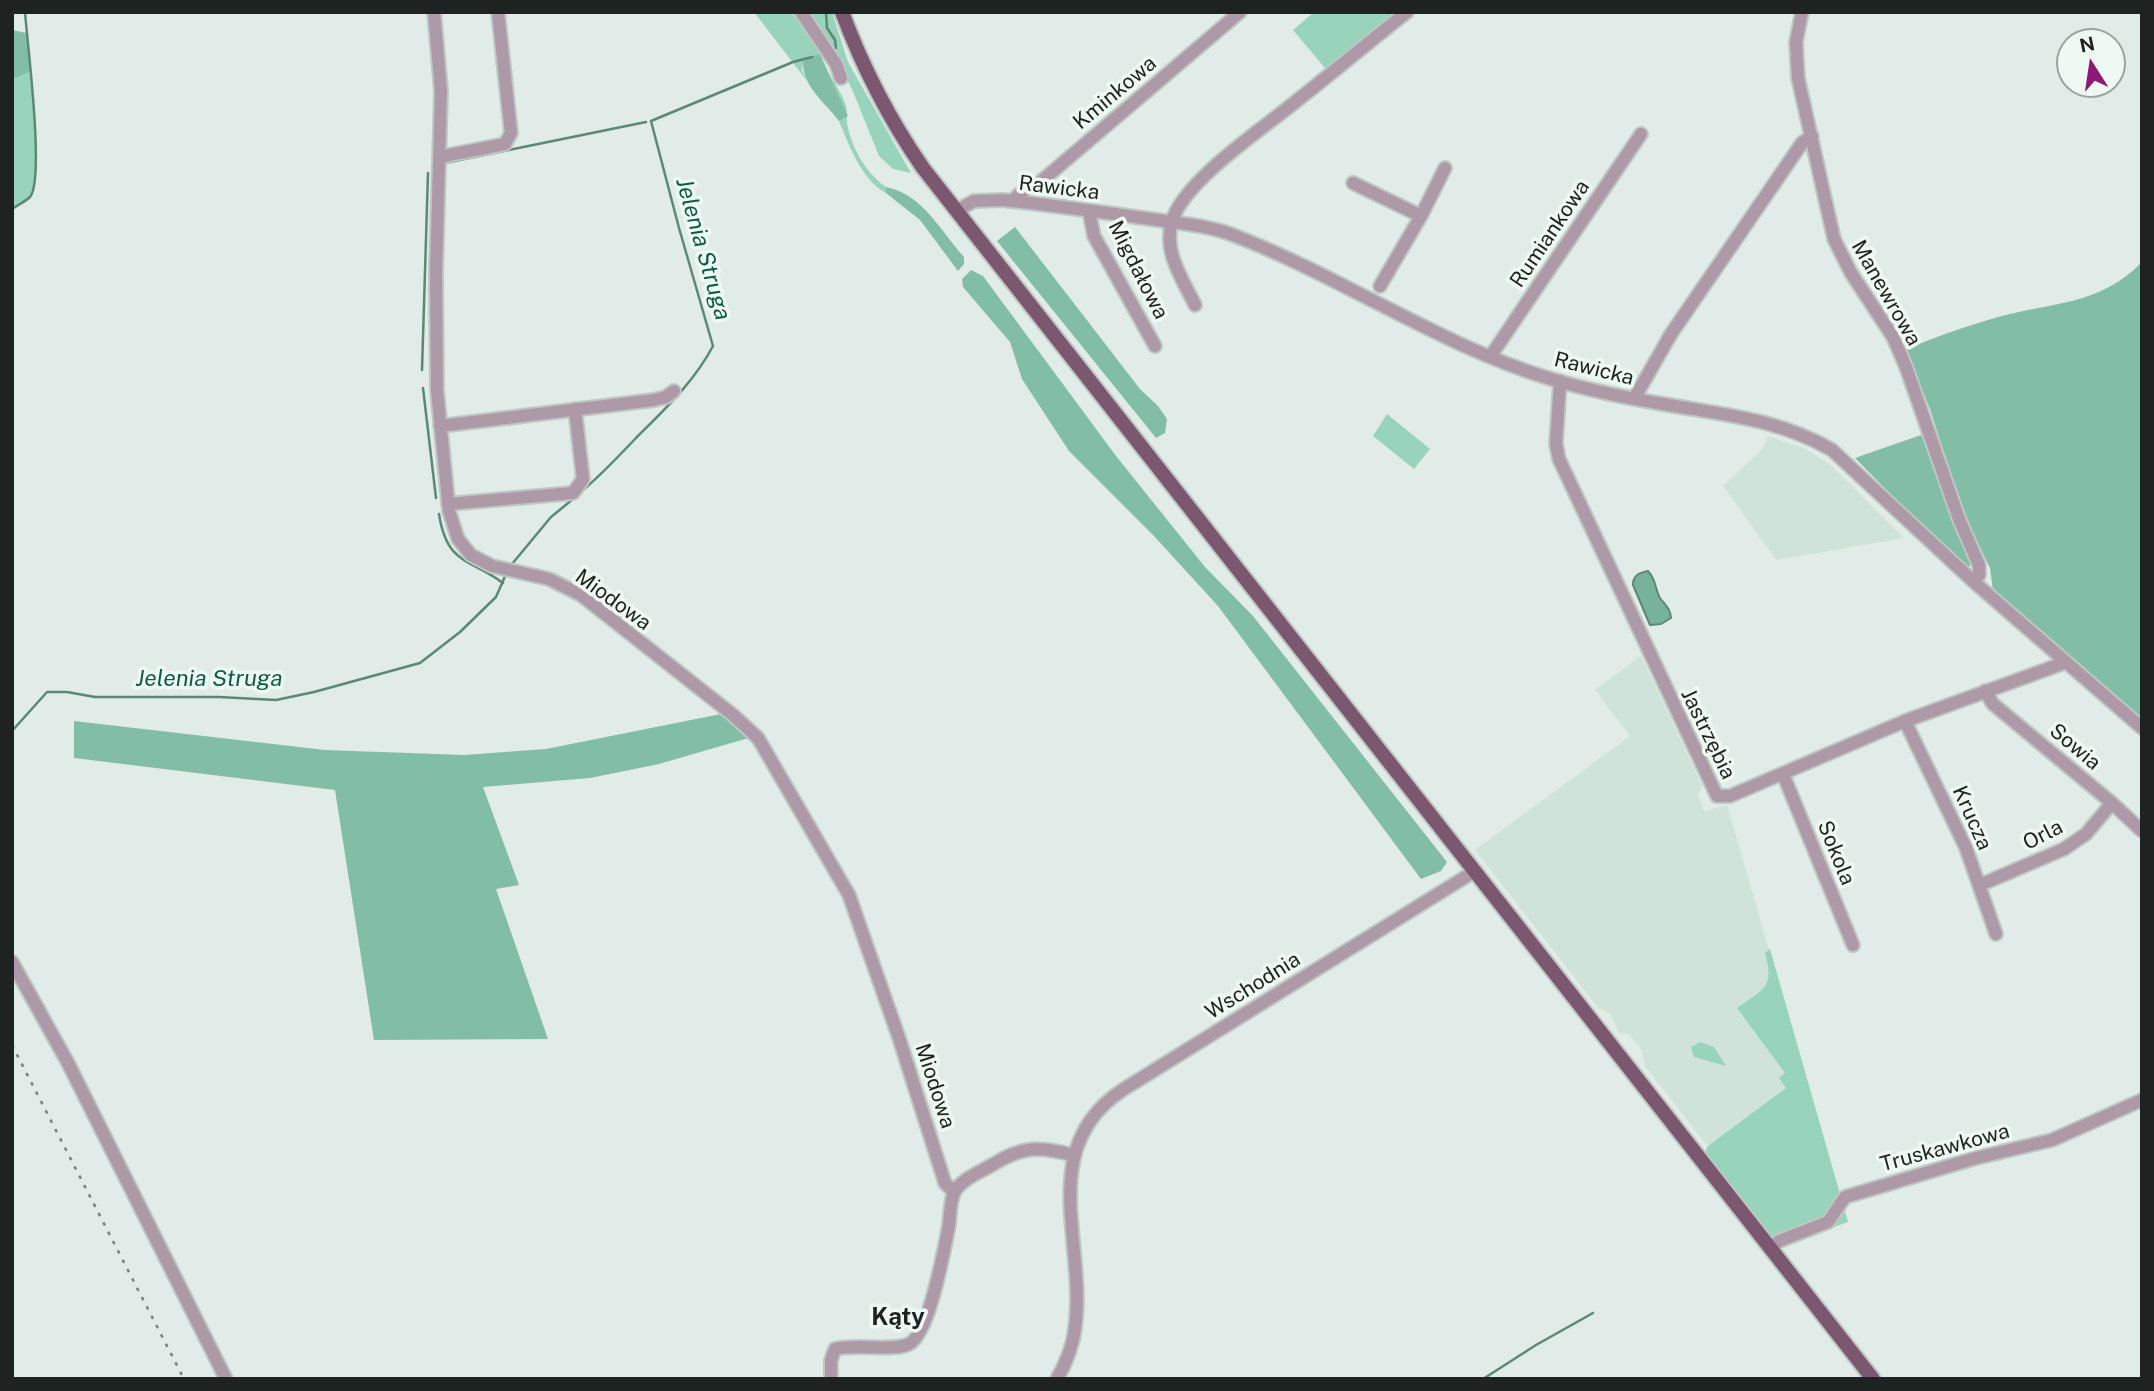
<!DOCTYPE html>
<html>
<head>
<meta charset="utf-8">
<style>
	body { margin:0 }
	#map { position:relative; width:2154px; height:1391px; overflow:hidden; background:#e1ebe7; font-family:"Public Sans",sans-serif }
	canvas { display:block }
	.frame { position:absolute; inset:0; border:14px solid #1e2221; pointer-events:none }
	.north { position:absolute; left:2056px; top:28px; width:70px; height:70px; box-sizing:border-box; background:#eef9f4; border:2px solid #9ba3a0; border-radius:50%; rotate:348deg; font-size:19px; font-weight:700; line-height:28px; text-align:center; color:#1e2221 }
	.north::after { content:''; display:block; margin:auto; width:24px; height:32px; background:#8f1877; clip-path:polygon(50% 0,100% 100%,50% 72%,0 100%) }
</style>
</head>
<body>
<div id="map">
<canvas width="2154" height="1391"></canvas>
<div class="frame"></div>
<div class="north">N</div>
</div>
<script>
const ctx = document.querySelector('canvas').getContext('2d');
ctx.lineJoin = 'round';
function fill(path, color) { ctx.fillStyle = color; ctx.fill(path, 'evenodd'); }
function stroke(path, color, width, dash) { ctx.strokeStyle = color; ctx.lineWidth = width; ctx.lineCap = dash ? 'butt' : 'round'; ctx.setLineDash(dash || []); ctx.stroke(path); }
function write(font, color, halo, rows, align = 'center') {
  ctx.font = font + ' "Public Sans",sans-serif'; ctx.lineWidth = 7; ctx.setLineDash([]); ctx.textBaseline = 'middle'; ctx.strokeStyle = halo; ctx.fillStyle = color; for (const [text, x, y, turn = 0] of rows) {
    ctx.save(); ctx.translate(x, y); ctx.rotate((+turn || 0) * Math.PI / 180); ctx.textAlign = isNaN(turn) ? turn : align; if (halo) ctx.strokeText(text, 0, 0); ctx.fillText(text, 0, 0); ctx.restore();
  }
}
fill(new Path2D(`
	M1768,436l38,13 26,17 72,72 -128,22 -53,-74 40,-38z
	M1641,656l61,129 -4,10 6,16 23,-6 121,417 -70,14 -133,-170 -3,-16 -14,-16 -9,-1 -9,-20 -11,-4 -124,-159 155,-114 -35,-46z`), '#d0e3da');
fill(new Path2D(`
	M754,12h37l31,42 -19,6 -1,10 5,11z
	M806,12h26l16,50 63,111 -18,-4 -14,-13 -27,-67 -23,-45 1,-2z
	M1314,12h93l-77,62 -37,-44z
	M828,71c6,11 14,23 18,35 2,7 0,15 2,22 5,22 19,46 38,59v6c-25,-14 -36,-46 -47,-72l8,-6z
	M30,72c2,22 14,109 0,124 -4,5 -12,9 -18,13v-130z
	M1387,414l43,35 -16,20 -41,-33z
	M1770,949l78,273 -54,19 -26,-5 -61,-78 -1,-8 2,-4 78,-58 -7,-10 6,-5 -48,-65c26,-19 38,-19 28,-55z
	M1700,1042l14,5 12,19 -32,-9 -3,-10z`), '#98d3bc');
fill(new Path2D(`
	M12,30l15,3 3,39 -18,7z
	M820,54l28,62 -9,5c-14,-19 -38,-35 -36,-62z
	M886,187c37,7 55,45 78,70v7l-6,7 -38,-51 -34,-27z
	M1015,227l125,162 18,17 9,13 -2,14 -9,5 -159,-197z
	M2142,262v456l-149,-127 -3,-23 -26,-53 -34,-106 -25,-59c29,-13 62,-24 93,-33 54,-15 101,-11 144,-55z
	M971,270l12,6 133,180 89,111 48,49 194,246 -6,9 -20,8 -203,-273 -64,-70 -85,-85 -47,-72 -12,-37 -47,-55 -1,-8z
	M1921,435l8,11 44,115 -5,7 -50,-46 -63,-64z
	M726,713l26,24 -93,27 -69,14 -107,9 36,98 -23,4 52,150 -174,1 -39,-250 -261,-32v-37l251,29 139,5 82,-6z`), '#82bea7');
const water = new Path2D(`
	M1648,571c8,8 7,18 12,27 6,8 10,10 11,20l-10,6 -11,1 -17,-40c0,-10 6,-12 15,-14z`);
fill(water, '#77b39c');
stroke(water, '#5c8877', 2);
stroke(new Path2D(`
	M826,12l1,16 8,12 1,8
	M445,163l201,-41
	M12,209c6,-4 14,-8 18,-12 15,-18 -3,-156 -5,-185
	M422,370l6,-197
	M423,388l13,110
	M581,492c20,-17 37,-35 55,-54 29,-29 58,-56 77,-92l-34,-118 -28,-107 142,-59 19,-5
	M439,514c8,51 30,44 64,69
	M512,564l39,-47 22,-18
	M12,731l35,-39h20l28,5h124l57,3 38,-8 106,-29 40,-31 36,-35 10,-23
	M1483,1379l53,-34 57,-32`), '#5c8877', 2.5);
const minor = new Path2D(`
	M434,12l7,79 -5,181 1,118 12,121 9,28 13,16 21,11 57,13 32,16 152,120 25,23 91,157 50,143 46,145 9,9
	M801,12l35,52 5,14
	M1802,12l-6,30 2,36 36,161 17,34 42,64 13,30 53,152 20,46v10l-5,7
	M439,157l66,-13 6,-11 -13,-121
	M1353,183l68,33
	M1012,201l10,-9 16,-8 202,-172
	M958,210l16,-9 29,-1c49,5 98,12 147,19 27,4 57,6 83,16 109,42 206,110 318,144 43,13 86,21 130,28 54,9 103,15 151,43l142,132 168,146
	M1089,211l5,25 61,110
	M1380,286l41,-70 24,-48
	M1195,305c-13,-27 -32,-53 -23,-84 12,-40 89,-91 122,-118 38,-30 75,-61 113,-91
	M1490,357l151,-223
	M1560,381l-4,63 3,15 158,337h13l175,-75 159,-58
	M1634,399l37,-65 131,-191 10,-7
	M440,426l214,-26 12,-3 8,-6
	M448,504l125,-11 10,-14 -8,-70
	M1985,691l8,13 119,99 30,28
	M1905,721l61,127 30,86
	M1783,774l70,171
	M1980,885l84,-36 22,-15 26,-31
	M12,962l56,101 158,316
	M1771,1248l8,-7 49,-19 17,-25 131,-39 76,-18 90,-40
	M831,1379v-19l4,-11c21,-6 57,3 74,-5 21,-11 35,-95 40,-119 1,-10 1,-23 5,-32 6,-13 26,-21 38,-28 30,-19 47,-19 81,-10
	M1057,1379c9,-16 16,-32 18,-51 12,-84 -41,-181 49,-239l351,-218`);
const major = new Path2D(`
	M842,12c21,56 47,107 81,156l950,1211`);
stroke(minor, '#bec7c3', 16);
stroke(major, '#bec7c3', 18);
stroke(minor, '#ae99a7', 12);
stroke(major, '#7b5770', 14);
stroke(new Path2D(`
	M12,1045l172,334`), '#7a817f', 2.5, [3.5, 7]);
write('21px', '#1e2221', '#eef9f4', [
	["Kminkowa",1115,93,-40],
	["Rawicka",1059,188,7],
	["Rumiankowa",1550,234,-56],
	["Migdałowa",1138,270,63],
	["Manewrowa",1886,293,60],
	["Rawicka",1594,369,14],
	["Miodowa",613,600,36],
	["Jastrzębia",1708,734,64],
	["Sowia",2075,747,40],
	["Krucza",1972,818,66],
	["Orla",2043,835,-27],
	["Sokola",1836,853,68],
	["Wschodnia",1253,986,-32],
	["Miodowa",935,1086,72],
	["Truskawkowa",1945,1148,-15]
]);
write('italic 23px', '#0e5c46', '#eef9f4', [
	["Jelenia Struga",703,249,74],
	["Jelenia Struga",209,679]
]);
write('bold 24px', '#1e2221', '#eef9f4', [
	["Kąty",898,1318]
]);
</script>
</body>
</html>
